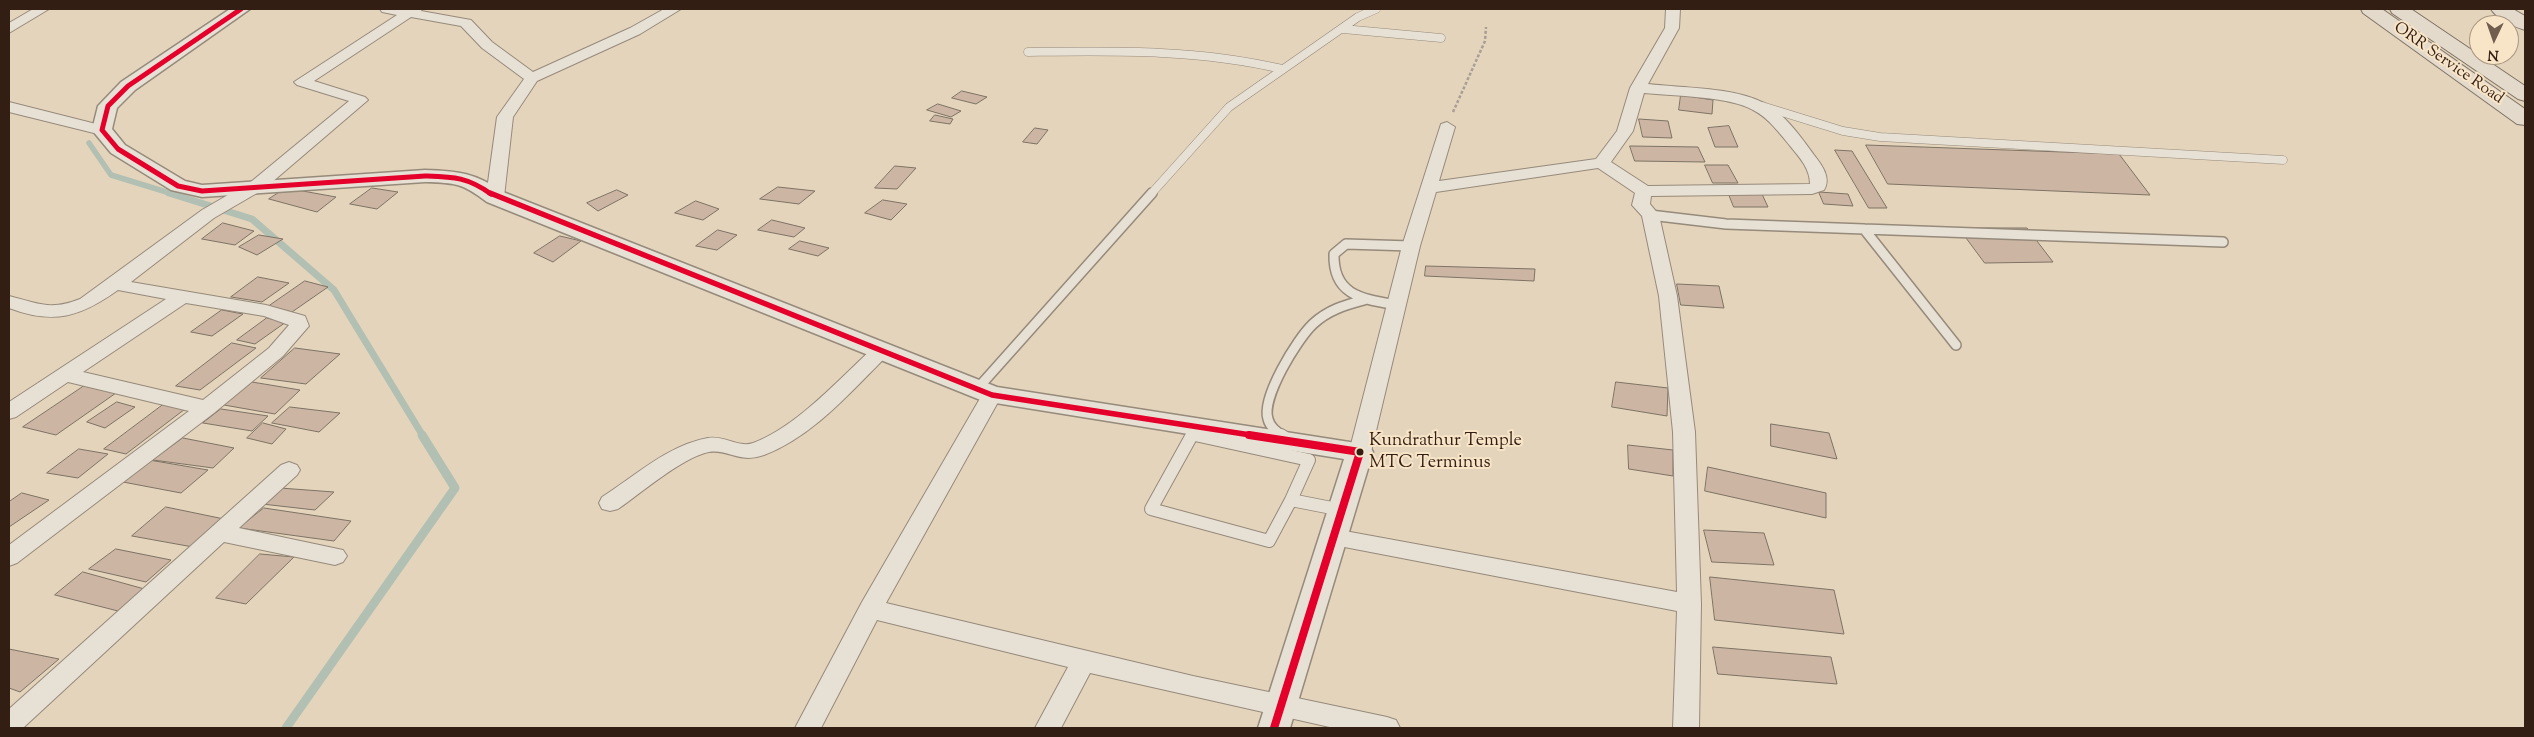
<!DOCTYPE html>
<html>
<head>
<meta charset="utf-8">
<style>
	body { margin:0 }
	#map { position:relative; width:2534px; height:737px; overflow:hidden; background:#e4d4bb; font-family:"Sorts Mill Goudy",serif }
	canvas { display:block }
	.frame { position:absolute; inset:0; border:10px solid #331e13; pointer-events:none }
	.north { position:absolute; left:2469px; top:15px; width:50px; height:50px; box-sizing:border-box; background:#f8e5c8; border:1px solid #a99580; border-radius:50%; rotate:183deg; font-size:14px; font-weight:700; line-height:20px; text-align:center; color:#331e13 }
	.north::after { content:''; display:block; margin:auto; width:18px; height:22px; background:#715e4e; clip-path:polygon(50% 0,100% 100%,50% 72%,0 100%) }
</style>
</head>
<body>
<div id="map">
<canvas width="2534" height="737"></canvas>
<div class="frame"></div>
<div class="north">N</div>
</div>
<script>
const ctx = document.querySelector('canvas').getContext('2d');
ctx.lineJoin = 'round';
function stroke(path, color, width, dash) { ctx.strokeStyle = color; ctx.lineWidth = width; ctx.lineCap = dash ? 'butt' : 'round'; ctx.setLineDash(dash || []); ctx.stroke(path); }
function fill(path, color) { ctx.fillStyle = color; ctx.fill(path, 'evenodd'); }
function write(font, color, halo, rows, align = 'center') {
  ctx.font = font + ' "Sorts Mill Goudy",serif'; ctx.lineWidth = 4; ctx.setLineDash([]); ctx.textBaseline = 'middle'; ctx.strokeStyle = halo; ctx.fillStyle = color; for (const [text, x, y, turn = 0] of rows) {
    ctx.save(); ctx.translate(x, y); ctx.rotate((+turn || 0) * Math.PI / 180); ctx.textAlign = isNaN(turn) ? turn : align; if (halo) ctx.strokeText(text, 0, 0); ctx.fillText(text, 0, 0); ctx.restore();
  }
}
stroke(new Path2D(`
	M89,143l22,32 62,19`), '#b2c0b3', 5.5);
stroke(new Path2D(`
	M169,193l83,26 82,71 89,146`), '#b2c0b3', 7);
stroke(new Path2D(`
	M286,728l169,-240 -33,-53`), '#b2c0b3', 9);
const building = new Path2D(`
	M962,91l25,6 -11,7 -24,-6z
	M1681,95l32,5 -1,14 -33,-4z
	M938,104l23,7 -10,6 -24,-7z
	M935,115l18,4 -3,5 -20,-3z
	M1639,119l29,2 4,17 -29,-1z
	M1729,126l9,21h-23l-7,-19z
	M1035,128l13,2 -11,14 -14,-2z
	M1866,145l253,9 31,41 -262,-11z
	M1630,146l68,1 7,15 -70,-1z
	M1835,150l17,1 35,57h-18z
	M1705,165h23l10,18h-25z
	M895,166l21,2 -19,21 -22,-1z
	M778,187l37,4 -16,13 -39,-5z
	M286,188l50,9 -19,15 -48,-13z
	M372,188l26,4 -21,17 -27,-5z
	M617,190l11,5 -30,16 -11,-8z
	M1728,192h33l7,15h-34z
	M1819,192l29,2 5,12 -29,-2z
	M883,200l24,4 -16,16 -26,-7z
	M696,201l23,8 -16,11 -28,-7z
	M772,220l33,8 -11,9 -36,-7z
	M223,223l31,8 -19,14 -33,-6z
	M1959,228h68l26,34 -68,1z
	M718,230l19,5 -20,15 -21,-4z
	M259,235l24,4 -26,16 -18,-8z
	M560,236l21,5 -28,21 -19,-9z
	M800,241l29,7 -11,8 -29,-7z
	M1426,266l109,3 -1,12 -109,-5z
	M258,277l31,6 -27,19 -31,-5z
	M305,281l23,6 -36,25 -23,-6z
	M1677,284l42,2 5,22 -43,-3z
	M222,310l21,4 -31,22 -21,-4z
	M267,318l19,4 -31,22 -18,-4z
	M232,343l24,5 -56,42 -24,-4z
	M295,348l45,6 -34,30 -45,-6z
	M252,382l48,8 -25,24 -51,-9z
	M1616,382l52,6 -1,28 -55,-9z
	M84,386l32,7 -60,42 -33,-8z
	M117,402l18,5 -30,21 -18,-6z
	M164,404l21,5 -59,45 -22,-5z
	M290,407l50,6 -21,19 -47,-9z
	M221,409l47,7 -16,15 -49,-8z
	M263,423l23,6 -14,15 -25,-6z
	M1771,424l58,9 8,26 -66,-13z
	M183,438l51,10 -21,20 -60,-8z
	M1628,445l45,5v26l-44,-7z
	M79,449l29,5 -30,24 -31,-5z
	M149,460l59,10 -27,23 -58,-11z
	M1708,467l118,26v25l-121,-27z
	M280,488l54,4 -19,18 -53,-6z
	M22,493l27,7 -40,27v-25z
	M166,507l58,12 -31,28 -61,-11z
	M264,508l87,13 -17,20 -95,-13z
	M1704,530l60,3 10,32 -62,-3z
	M116,549l55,11 -25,22 -57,-13z
	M260,554l34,3 -48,47 -30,-6z
	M83,572l65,18 -26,22 -67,-17z
	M1710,577l124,13 10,44 -129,-14z
	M1713,647l118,10 6,27 -119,-10z
	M9,649l50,10 -39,33 -11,-4z`);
fill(building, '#ccb6a3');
stroke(building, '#7d7264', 1);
const serviceFar2 = new Path2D(`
	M1343,29l98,9
	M1028,52c86,-1 170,-3 254,17
	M1762,106l81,25 37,6 403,23
	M1151,194l78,-87 129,-90 18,-8`);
const serviceFar1 = new Path2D(`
	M1650,215l76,9 497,18
	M1864,229l92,116
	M1397,305c-34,-6 -64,-9 -63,-51l12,-10 65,2
	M978,388l174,-195
	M1191,436l1,-2 9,2
	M1283,436c-7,-5 -13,-9 -15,-17 -7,-21 29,-80 45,-95 15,-14 32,-19 51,-24`);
const service = new Path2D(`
	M1192,435l-41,74 118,32 22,-41
	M1195,435l114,25 -18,40
	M1281,435l3,2
	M1291,500l51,10`);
const minor = new Path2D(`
	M33,9h16l-40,24v-10z
	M380,9h42l-1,2 50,9 21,22 41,30 97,-44 34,-19h17l-41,25 -103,47 -24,36 -9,80 -3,4h-12l-3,-4 11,-80 27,-38 -42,-31 -21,-22 -50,-9 -97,64 51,16 3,3 -104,89 -50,29 -83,64 135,23 39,11 4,10 -26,30 -69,57 -197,150 -8,3v-21l180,-134 -121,-29 -52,35 -7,2v-17l157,-103 -48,-9c-38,27 -64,35 -109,18v-12c29,7 41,15 71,3l122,-89 50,-29 97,-80 -52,-16 -3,-3 103,-67 -15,-3zM186,303l78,13 25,9 -20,23 -66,52 -120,-28z
	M1666,9h14l-1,19 -31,56c34,4 86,3 116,19 21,11 37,34 50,52 7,9 18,23 10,35l-12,4 -161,2 -1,8 9,11 18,81 18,136 6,172 -2,124h-26l4,-117 -343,-66 -8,-2 -3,-6 3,-6 8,-2 343,63 -4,-160 -14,-136 -17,-80 -10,-11 3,-12 -37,-25 -162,24 -16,54 -49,206 -3,5 -8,2 -8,-2 -3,-5 53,-206 39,-122 6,-2 8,5 -16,54 157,-22 21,-28 13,-43 35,-60zM1644,93c30,3 84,3 109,17 16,8 27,24 38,37 9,11 19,22 19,37l-162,2 -37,-24 22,-31z
	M9,102l99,25 2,3 -8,5 -93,-23z
	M882,344l7,2 3,4 -3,4c-37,36 -75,82 -125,101 -25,9 -35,-6 -55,-3 -26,5 -68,41 -91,57l-8,2 -8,-2 -3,-6 3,-6c33,-21 66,-52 106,-59 16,-3 30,10 45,5 45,-17 87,-65 122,-97z
	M992,388l7,2 3,5 -116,208 307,73 194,41 9,3 4,8h-66l-244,-55 -29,55h-26l33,-61 -191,-47 -56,108h-26l67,-126 120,-207 3,-5z
	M289,462l8,3 3,5 -3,5 -58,53 104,22 4,6 -4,6 -8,3 -111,-23 -201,186h-14v-19l272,-244z`);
const tertiary = new Path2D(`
	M230,9h20l-115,81 -18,18 -5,21 13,16 60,36 17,4 223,-15c34,1 50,3 78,22l494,195 372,58 4,7 -83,276h-32l86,-269 -361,-58 -496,-199c-25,-19 -31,-19 -62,-20l-223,15 -31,-7 -60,-37 -19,-23 6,-24 23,-24z`);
const primary = new Path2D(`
	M2361,9h21l143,100v16l-8,-1 -154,-111z`);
const motorway = new Path2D(`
	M2390,9h21l114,77v15l-7,-2 -126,-86z
	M2491,9h22l12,7v14c-11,-3 -29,-12 -34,-21z`);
stroke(serviceFar2, '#968a7b', 9);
stroke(serviceFar1, '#968a7b', 12);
stroke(service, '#968a7b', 14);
stroke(minor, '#968a7b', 2);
stroke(tertiary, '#968a7b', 3);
stroke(primary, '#7d7264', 2);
stroke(motorway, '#7d7264', 2);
stroke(new Path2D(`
	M1453,112l32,-71 1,-14`), '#a79e94', 2.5, [3, 2]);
stroke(serviceFar2, '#e7e0d4', 8);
stroke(serviceFar1, '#e7e0d4', 9);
stroke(service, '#e7e0d4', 12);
fill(minor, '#e7e0d4');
fill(tertiary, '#e7e0d4');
fill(primary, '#e4dacc');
fill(motorway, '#e4dacc');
stroke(new Path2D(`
	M241,9l-113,77 -20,20 -6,24 16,19 60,37 24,5 223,-15c29,1 42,1 66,18`), '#e4002b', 5);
stroke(new Path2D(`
	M490,193l502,202 265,41`), '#e4002b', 5.5);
stroke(new Path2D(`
	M1249,435l111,17 -86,276`), '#e4002b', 8);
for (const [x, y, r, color] of [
	[1360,452,4.5,"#331e13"]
]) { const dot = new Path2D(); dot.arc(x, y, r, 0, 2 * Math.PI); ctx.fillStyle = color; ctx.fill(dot); stroke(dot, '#f8e5c8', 2); }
write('16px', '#331e13', '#f8e5c8', [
	["ORR Service Road",2448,64,35]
]);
write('18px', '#331e13', '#f8e5c8', [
	["Kundrathur Temple",1369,442],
	["MTC Terminus",1369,464]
], 'left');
</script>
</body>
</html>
